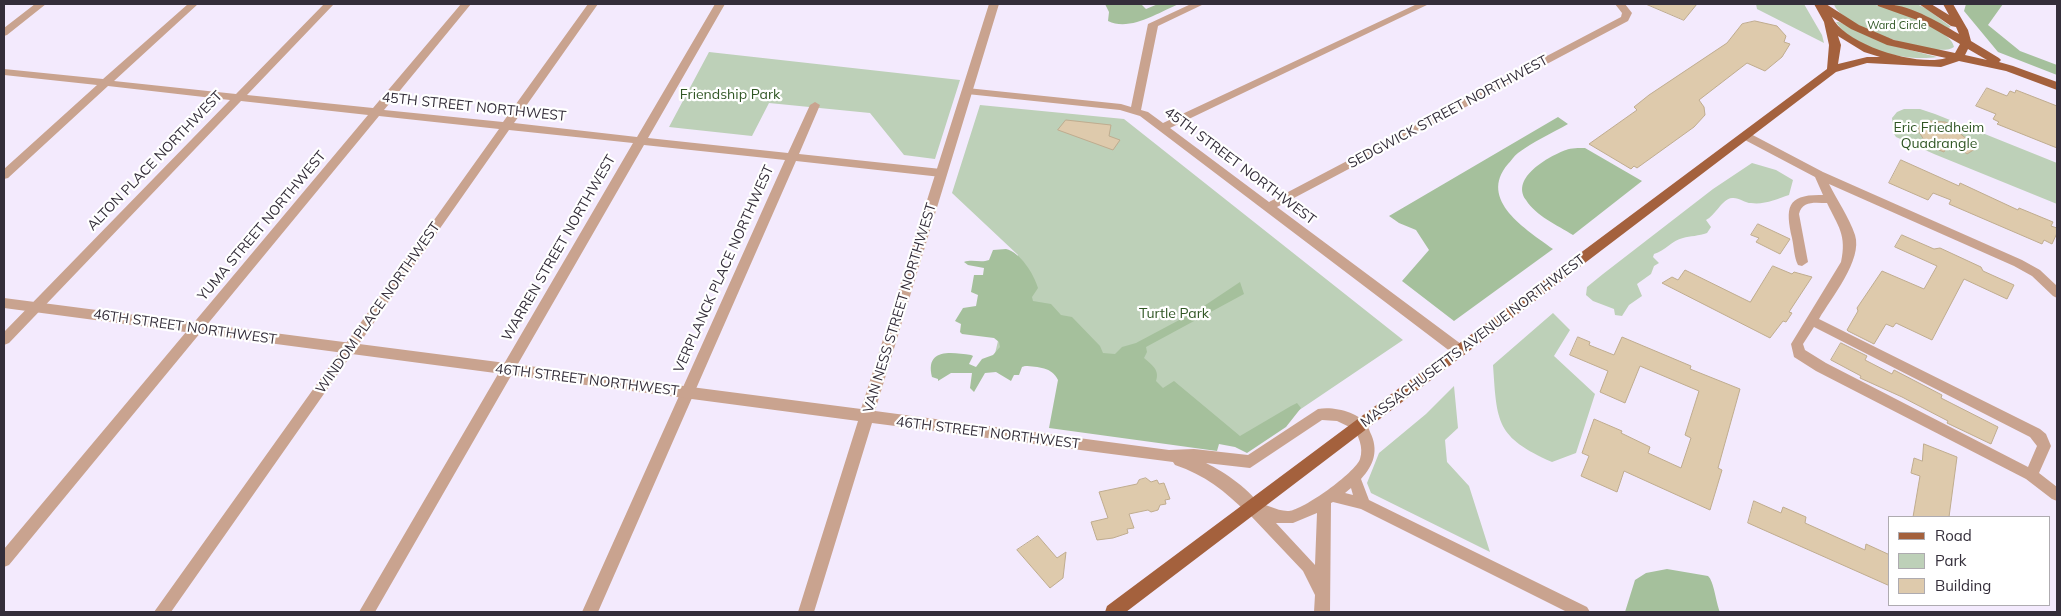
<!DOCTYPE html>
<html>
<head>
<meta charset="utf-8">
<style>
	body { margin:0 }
	#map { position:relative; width:2061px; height:616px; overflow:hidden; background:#f3eafd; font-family:Mulish,sans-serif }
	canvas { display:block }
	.frame { position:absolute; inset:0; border:5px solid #342e3a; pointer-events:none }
	.legend { position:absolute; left:1888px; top:516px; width:162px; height:90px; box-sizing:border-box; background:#fff; border:1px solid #aeabb0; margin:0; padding:6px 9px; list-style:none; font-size:15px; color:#342e3a }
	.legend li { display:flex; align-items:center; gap:10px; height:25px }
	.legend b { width:25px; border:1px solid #aeabb0 }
</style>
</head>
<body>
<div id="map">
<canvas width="2061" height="616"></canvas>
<div class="frame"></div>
<ul class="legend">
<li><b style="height:6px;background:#a4613d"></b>Road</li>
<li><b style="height:14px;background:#bdd0b8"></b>Park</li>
<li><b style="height:14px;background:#decaac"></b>Building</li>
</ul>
</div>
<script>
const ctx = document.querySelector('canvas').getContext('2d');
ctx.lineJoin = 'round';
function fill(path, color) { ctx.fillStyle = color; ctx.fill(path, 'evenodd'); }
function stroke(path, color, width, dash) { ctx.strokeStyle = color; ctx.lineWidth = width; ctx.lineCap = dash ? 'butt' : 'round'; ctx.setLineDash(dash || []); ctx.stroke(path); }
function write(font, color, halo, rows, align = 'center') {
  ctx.font = font + ' Mulish,sans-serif'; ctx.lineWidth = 4.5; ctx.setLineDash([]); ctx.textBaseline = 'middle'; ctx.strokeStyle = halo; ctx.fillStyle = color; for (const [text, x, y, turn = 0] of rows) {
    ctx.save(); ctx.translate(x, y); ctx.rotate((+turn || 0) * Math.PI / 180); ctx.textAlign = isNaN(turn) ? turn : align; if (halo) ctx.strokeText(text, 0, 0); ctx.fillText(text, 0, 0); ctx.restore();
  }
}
fill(new Path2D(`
	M1756,4h48l18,31 2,8 -67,-34z
	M1834,4c12,0 24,-1 36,0 16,1 83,26 84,43 -17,13 -116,-22 -120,-43z
	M1892,4h25l10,5 24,18 -3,1z
	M1836,22h3l48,22 50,13c-31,5 -83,-7 -101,-35z
	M709,52l251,28 -25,79 -31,-4 -34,-42 -101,-10 -17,33 -83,-9z
	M980,105l144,14 279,221 -157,106 -182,-79 -70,-9 24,-103 -66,-62z
	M1904,109h16l15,5 122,49v41l-123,-50 -38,-17 -2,-3 -2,-16 5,-6z
	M1752,163l24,7 17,10 -4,15c-12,4 -25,10 -38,8 -6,0 -13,-6 -19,-5 -10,1 -17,18 -26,22l5,7 -4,6c-8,3 -17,3 -24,5 -11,2 -18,13 -29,16l-1,3 6,6 -5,3 -3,8 -14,10 5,12 -13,9 -7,11 -7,-1 -1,-6 -21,-8 -7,-6 1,-8 16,-13 110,-85z
	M1553,313l17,17 -16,26 41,38 -19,59 -24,9c-56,-25 -55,-39 -59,-97z
	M1454,386l4,42 -13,12 2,22 22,24 21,66 -119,-59 -4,-10 12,-30 47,-39z`), '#bdd0b8');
fill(new Path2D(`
	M1105,4h36l5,5 12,-5h21c-20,8 -49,28 -71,17l1,-9z
	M1966,4h37l-15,21 32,26 37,14v10l-59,-23 -34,-41z
	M1558,117l10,7c-16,9 -35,18 -50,29 -4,3 -7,8 -10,11 -31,36 19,66 45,85l-99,72 -52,-40 27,-31 -13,-20 -17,-7 -10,-7z
	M1585,148l57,33 -69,54c-16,-10 -37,-19 -47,-35 -16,-22 23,-44 40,-50 5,-2 13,-2 19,-2z
	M1006,249c14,3 28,25 32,39l-6,9 1,4 18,3 10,11 11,2 28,29 3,7 12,1 7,-7 14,-4 62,-33 42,-28 4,12 -98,53 1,5 -3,6c8,7 16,12 12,23l7,7 11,-7 66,55 51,-30 6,-3 4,5 -15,19 -39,26 -12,-6 -16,-3 -2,7 -168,-23 9,-48c-6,-13 -20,-13 -33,-14l-3,1 -3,8h-5l-3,6 -15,-9 -11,1 -11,19 -4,-4 2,-15h-21l-13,8v-2l-6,-2c-7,-29 19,-25 39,-22l2,1 -4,8 7,3 6,-8 11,-4 7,-8 -1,-5 -5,-4 -32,-4 -2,-2 1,-8 -6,-3 8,-13 13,-2 2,-11 -7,-3 3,-17h9l1,-7 -16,-3 -4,-3c8,-3 17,1 25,-2l4,-10z
	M1667,569l41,7c6,5 8,27 12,36h-95l10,-32 11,-7z`), '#a5c09c');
const building = new Path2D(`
	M1646,4h51l-13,16z
	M1755,21l22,5 9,10 -2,6 6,2 -8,13 -17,14 -18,-8 -48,37 5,7 1,8 -11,12 -57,41 -3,-2 -3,3 -42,-25 48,-34 -3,-3 15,-12 78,-52 15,-19z
	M1987,88l20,8 3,-5 5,2 1,-3 41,16v42l-60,-24 2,-2 -6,-3 3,-5 -20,-8z
	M1066,120l45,5 -2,11 11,4 -7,10 -55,-20z
	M1928,121l17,1 14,5 -2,4 11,9 8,1 -1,8 -8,5 -5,-4 -16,-2 -2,4 -10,-4 -8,-5 -7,-11v-5z
	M1901,160l58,26 1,-3 58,27 1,-2 34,14 -2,4 6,2v5l-5,11 -8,-4 -2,4 -93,-40 2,-4 -18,-7 -5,7 -39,-17z
	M1758,224l32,15 -10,15 -24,-12 3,-4 -8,-3z
	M1902,235l32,14 6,-1 41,19 2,4 31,14 -7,14 -43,-20 -32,61 -36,-17 -3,4 -7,-3 -12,20 -26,-13 -1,-1 11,-19 -1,-3 25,-37 42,18 13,-23 -42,-19z
	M1773,266l19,8 2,-2 18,5 -23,35 3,1 -6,9 -3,-1 -13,17 -108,-55 10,-6 6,3 7,-10 65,32z
	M1578,337l12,5 -1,3 25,10 8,-18 69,29 -1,3 50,20 -22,79 4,2 -12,40 -86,-39 -7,21 -36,-16 8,-20 -7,-3 12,-34 28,12 -1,2 29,14 -2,6 33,15 10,-30 -6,-3 14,-44 -59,-25 -15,37 -25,-11 8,-21 -38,-16z
	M1841,343l26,13 -2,4 27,14 2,-4 48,25 -1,3 57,29 -7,17 -44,-21 1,-2 -46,-24 -42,-19 1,-2 -30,-16z
	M1924,444l33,13 -8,60h-36l7,-41 -9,-3 3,-15 8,3z
	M1146,478l5,4 6,-2 2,4 5,-1 6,16 -5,1 1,4 -6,1 -2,5 -7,2 -3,-2 -19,4 5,14 -7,1 1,4 -15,5 -16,2 -6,-18 17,-4 -9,-26 38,-8 2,-4z
	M1754,501l27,12 2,-6 23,10 -1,6 60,27 1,-6 24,11v31l-142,-63z
	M1038,536l19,22 9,-6 -3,26 -13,10 -33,-38z`);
fill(building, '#decaac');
stroke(building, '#bfac8f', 1);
fill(new Path2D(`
	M35,4h11l-39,31 -3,1v-8z
	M188,4h10l-84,77 122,13 88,-90h10l-87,91 126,13 88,-104h10l-87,106 119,12 85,-118h10l-84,119 123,14 78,-133h10l-77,134 140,15 22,-48 5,-3 5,3 -21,49 142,15 6,4 -6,4 -145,-16 -198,451h-16l203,-452 -141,-15 -269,467h-16l274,-469 -124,-13 -338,482h-17l345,-483 -120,-13 -370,449 -5,2v-18l364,-434 -127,-14 -232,242 -5,2v-13l226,-232 -122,-14 -100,92 -4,1v-10l93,-84 -93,-10v-6l99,10z
	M1191,4h13l-46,22 -17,84 7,2 15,11 254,-119h12l-259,124 99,74 352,-185 1,-4 -7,-9h10l7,9 -4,8 -351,186 188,140 1,4 -1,4h-10l-315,-239 -20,-6 -153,-16 -5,-3 5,-3 154,16 10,3 17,-83z
	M1747,132l76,40 199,88 18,10 17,16v12l-4,-2 -21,-20 -18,-10 -185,-82c8,16 20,33 26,51 8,25 -24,63 -36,84l221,110 6,5 5,12 -12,27 18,14v14l-5,-2 -26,-20 -210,-108 -22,-14 -3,-13 50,-82c6,-27 -3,-36 -14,-59 -11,0 -25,-3 -28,11l9,48 -6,4 -4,-1c-4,-8 -4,-18 -6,-27 -7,-31 -5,-44 31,-43l-8,-18 -72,-38 -1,-3 1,-3zM1814,327l216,110 7,9 -9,21 -202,-104 -21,-13 -2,-6z
	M1360,420c6,2 8,6 10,12 9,18 4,33 -9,47l8,21 218,107 3,5h-23l-206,-103 -28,-7 -2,1 -1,109h-16l1,-17 -12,-24 -52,-55 -5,-8 2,-4c12,-5 27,8 41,7 14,-1 66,-38 71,-52 4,-12 -2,-23 -7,-33l2,-4zM1351,488l2,7 -8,-2zM1317,513l-2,52 -39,-42h17z`), '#c9a38f');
fill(new Path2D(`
	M989,4h10l-124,407 294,39 25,-1 54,6 70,-46c15,-3 42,3 49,17l-2,4 -5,2 -23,-11 -15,-1 -72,48 -44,-5c17,8 47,28 55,45l-2,5 -6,2 -6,-2c-22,-22 -42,-38 -72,-48l-2,-3 -301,-39 -58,189h-16l60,-191 -854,-113v-10l857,111z`), '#c9a38f');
fill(new Path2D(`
	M1814,4h12l33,21 35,15 61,13 5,-9 -40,-23 -42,-15 -1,-2c29,-2 57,16 82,30l-3,-7 -5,-1 -32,-22h12l18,11 -6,-11h10l15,26 3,11 28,17 2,2 -2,2 14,4 44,16v8l-51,-19 -47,-10 -18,6 -74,-4 -31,9 -710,540h-21l2,-6 720,-537 2,-24 -5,-23zM1832,17l19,12 36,16 59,13c-28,9 -101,-13 -114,-41zM1838,36l26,16 16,5h-13l-29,7 3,-19zM1968,49l19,11 -22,-5z`), '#a4613d');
write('11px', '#305624', '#fff', [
	["Ward Circle",1897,26]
]);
write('14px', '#305624', '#fff', [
	["Friendship Park",730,95],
	["Eric Friedheim",1939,128],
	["Quadrangle",1939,144],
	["Turtle Park",1174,314]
]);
write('14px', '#342e3a', '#fff', [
	["45TH STREET NORTHWEST",474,107,6],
	["SEDGWICK STREET NORTHWEST",1448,112,-28],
	["ALTON PLACE NORTHWEST",155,161,-46],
	["45TH STREET NORTHWEST",1240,166,37],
	["YUMA STREET NORTHWEST",262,226,-50],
	["WARREN STREET NORTHWEST",559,248,-60],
	["VERPLANCK PLACE NORTHWEST",724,269,-66],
	["WINDOM PLACE NORTHWEST",378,308,-55],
	["VAN NESS STREET NORTHWEST",900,308,-73],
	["46TH STREET NORTHWEST",185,327,8],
	["MASSACHUSETTS AVENUE NORTHWEST",1473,341,-37],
	["46TH STREET NORTHWEST",587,380,7],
	["46TH STREET NORTHWEST",988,433,7]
]);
</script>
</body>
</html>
